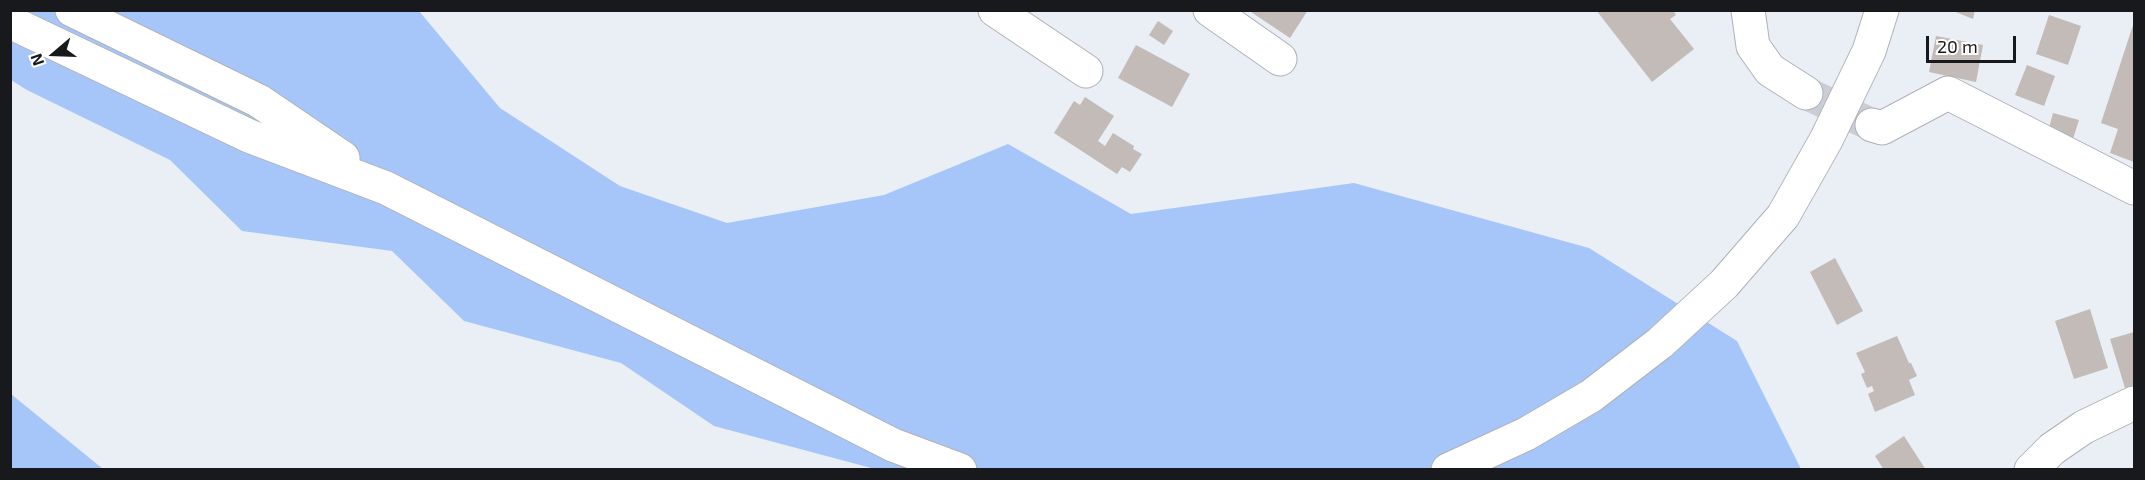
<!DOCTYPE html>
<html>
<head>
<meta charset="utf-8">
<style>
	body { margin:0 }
	#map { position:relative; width:2145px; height:480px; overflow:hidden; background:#eaeef5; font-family:"Exo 2",sans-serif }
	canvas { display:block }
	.frame { position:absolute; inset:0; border:12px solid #18191c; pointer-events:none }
	.north { position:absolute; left:24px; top:24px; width:60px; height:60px; -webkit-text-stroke:4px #fff; paint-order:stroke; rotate:251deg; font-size:16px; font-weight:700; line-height:24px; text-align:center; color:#18191c }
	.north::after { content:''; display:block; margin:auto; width:21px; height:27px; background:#18191c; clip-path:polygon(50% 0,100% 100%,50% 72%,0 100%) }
	.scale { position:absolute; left:1926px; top:36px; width:90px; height:27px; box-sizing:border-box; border:3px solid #18191c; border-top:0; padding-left:8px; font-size:18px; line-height:21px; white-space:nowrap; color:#18191c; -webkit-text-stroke:4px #fff; paint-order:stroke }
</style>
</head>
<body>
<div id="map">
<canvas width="2145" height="480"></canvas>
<div class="frame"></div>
<div class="north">N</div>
<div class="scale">20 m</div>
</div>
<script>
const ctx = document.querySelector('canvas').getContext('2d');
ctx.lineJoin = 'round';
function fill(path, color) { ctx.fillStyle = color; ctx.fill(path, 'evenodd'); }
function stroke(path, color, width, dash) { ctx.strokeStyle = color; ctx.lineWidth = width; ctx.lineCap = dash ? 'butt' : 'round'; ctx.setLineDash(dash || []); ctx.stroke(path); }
fill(new Path2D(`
	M10,11h409l81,97 120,78 107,37 157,-28 124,-51 123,70 223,-31 235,65 148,93 64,128h-926l-161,-43 -93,-63 -157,-42 -72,-70 -150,-20 -72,-71 -143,-70 -16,-10z
	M10,394h1l92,75h-92z`), '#a6c6fa');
fill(new Path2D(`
	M1248,10h60l-18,28z
	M1596,10h77l3,5 -6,4 24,30 -42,33z
	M1951,10h24l-2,9z
	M2049,15l32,11 -13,39 -32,-11z
	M1158,21l15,10 -9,14 -15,-10z
	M2134,22v140l-24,-9 8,-24 -17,-6z
	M1936,36l47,9 -7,37 -47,-10z
	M1136,45l54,29 -18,33 -54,-29z
	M2027,65l28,11 -11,30 -29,-11z
	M1085,97l29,19 -16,25 7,5 8,-13 21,13 -1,3 9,5 -12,18 -8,-5 -5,7 -63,-41 20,-32 6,4z
	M2053,113l26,7 -6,19 -25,-7z
	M1835,258l28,53 -26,14 -27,-53z
	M2090,309l18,59 -34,11 -19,-58z
	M2134,332v53l-9,3 -15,-49z
	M1897,336l12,27h2l6,13 -8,4 6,15 -40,17 -7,-18 6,-3 -2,-5 -5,2 -6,-14 4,-2 -9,-19z
	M1904,436l22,34h-42l-9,-14z`), '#c2bbb7');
stroke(new Path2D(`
	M1806,93l66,32`), '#caced4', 33, [33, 16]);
const minor = new Path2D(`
	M995,10l91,61
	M1210,10l70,49
	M1748,10l5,36 17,24 36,23
	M1872,125l10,3 66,-35 186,95
	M2031,470l21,-21 32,-22 50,-24`);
const highway = new Path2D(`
	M72,10l187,91 84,57
	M10,22l239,114 137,52 507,257 67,25
	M1448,470l78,-36 65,-38 69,-53 64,-59 59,-68 43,-76 43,-89 13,-41`);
stroke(minor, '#aeb2b8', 35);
stroke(highway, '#aeb2b8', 35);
stroke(minor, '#fff', 33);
stroke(highway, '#fff', 33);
</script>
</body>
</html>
